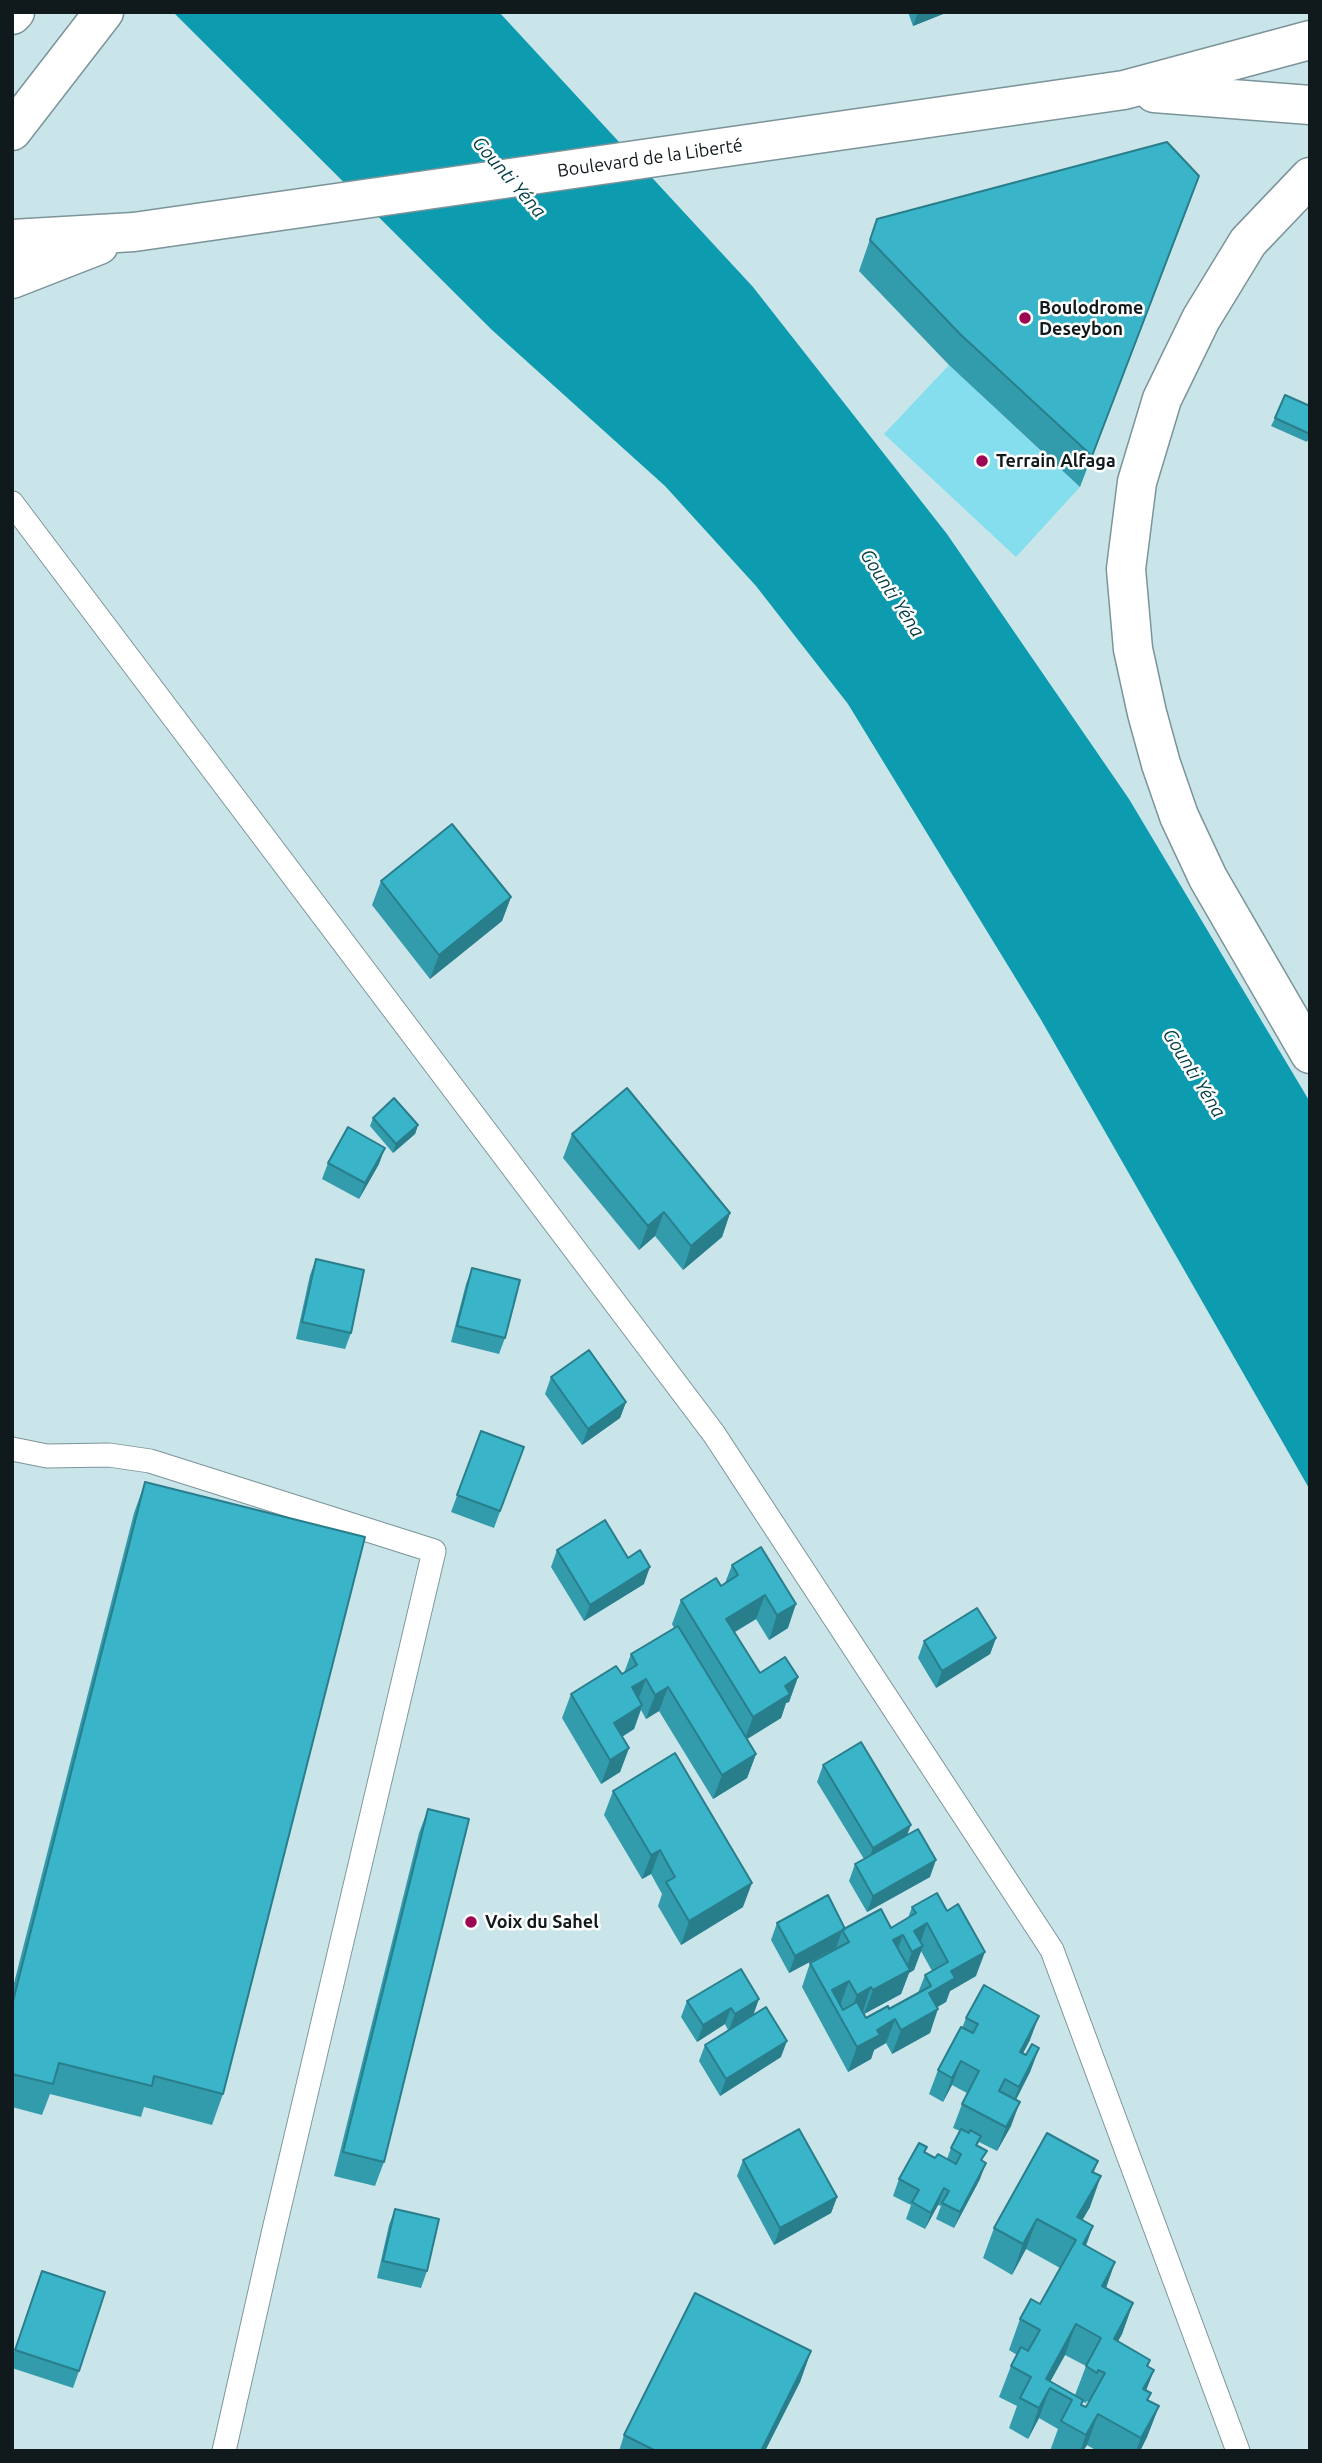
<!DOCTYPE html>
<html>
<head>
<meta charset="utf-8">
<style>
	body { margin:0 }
	#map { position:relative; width:1322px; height:2463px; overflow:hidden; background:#cae5ea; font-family:Ubuntu,sans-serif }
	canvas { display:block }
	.frame { position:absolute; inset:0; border:14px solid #101a1c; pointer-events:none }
</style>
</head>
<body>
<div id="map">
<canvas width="1322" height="2463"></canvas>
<div class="frame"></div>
</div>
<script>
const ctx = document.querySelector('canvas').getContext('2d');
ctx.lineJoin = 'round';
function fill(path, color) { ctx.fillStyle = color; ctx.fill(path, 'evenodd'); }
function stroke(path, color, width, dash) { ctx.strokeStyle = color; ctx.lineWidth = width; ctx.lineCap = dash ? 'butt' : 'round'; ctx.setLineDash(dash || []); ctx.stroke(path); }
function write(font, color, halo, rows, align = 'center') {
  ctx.font = font + ' Ubuntu,sans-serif'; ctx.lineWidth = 5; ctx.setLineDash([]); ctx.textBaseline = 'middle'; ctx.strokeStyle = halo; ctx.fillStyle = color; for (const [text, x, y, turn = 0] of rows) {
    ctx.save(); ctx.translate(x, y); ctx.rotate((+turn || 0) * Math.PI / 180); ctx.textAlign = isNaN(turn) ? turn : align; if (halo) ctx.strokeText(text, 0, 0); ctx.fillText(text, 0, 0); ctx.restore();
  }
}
fill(new Path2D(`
	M949,365l131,122 -64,70 -132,-123z`), '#84deee');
fill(new Path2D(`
	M173,12h326l254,275 194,247 182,265 181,303v388l-270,-472 -192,-314 -92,-118 -91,-100 -173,-156z`), '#0d9baf');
const lane = new Path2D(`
	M12,503l702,931 338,516 186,501
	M12,1449l35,7 62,-1 41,6 284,90 -161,683 -49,217`);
const secondary = new Path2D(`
	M1310,177l-62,65 -47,77 -39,80 -25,83 -11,87 7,80 14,64 14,51 18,52 29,62 102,176`);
const primary = new Path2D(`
	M12,15l3,-3
	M12,131l92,-119`);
const highway = new Path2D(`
	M1154,93l156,12
	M12,239l122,-7 990,-142 186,-50
	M12,279l87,-34`);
stroke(lane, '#7b9499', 25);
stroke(secondary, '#7b9499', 41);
stroke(primary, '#7b9499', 41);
stroke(highway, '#7b9499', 41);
stroke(lane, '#fff', 23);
stroke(secondary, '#fff', 38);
stroke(primary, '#fff', 38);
stroke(highway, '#fff', 38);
fill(new Path2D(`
	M908,12h40l-35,14z
	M1199,176l-119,311 -131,-122 -90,-94 18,-52z
	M1310,402v33l-3,7 -36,-16 4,-8 34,-12z
	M381,881l130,16 -9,24 -72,58 -58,-74z
	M373,1118l45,7 -3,9 -22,19 -23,-27z
	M572,1134l158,79 -8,24 -39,33 -28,-34 -16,14 -76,-92z
	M328,1163l51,1 -20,35 -37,-20z
	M316,1259l35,74 -6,16 -49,-10 14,-64z
	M472,1268l33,70 -6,16 -48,-12 15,-58z
	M551,1377l75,25 -6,16 -38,27 -37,-51z
	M481,1431l43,16 -30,81 -43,-16z
	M145,1482l78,612 -11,31 -68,-18 -3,10 -91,-23 -8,21 -30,-8v-116l122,-478z
	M761,1547l27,81 -19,12 -13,-21 -22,13 26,41 38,4 -9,25 -3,1 -5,15 -34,21 9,15 -9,24 -34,21 -54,-88 -13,8 -5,-9 -7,19 -12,8 7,11 -9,24 -19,12 -39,-66 9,-24 53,-21 7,-19 43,-26 -2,-4 9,-24 40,-14 4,-3 7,-18z
	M557,1550l87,34 -60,37 -33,-54z
	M996,1638l-6,16 -54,34 -18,-30 6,-17z
	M823,1765l84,70 23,42 -63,35 -18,-31 6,-17 9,-5 -47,-77z
	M613,1791l130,116 -62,38 -23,-39 4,-12 -11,-20 -9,5 -38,-64z
	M428,1809l-44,353 -9,24 -41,-10 85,-343z
	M912,1907l64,69 -26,15 -4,11 -9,5 -7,26 -38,21 -6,-11 -12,7 -3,9 -23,13 -46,-85 8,-24 25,-13 1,-2 -47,25 -18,-33 6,-17 68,6 46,-1 17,-10zM921,1951l11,20 -7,4 -7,18 -29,16 -23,9 -2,-4 37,-20 8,-21 5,-3z
	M741,1969l12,45 28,43 -61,39 -21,-35 6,-16 23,-15 -3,-6 -28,18 -16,-25 6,-16z
	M966,2018l64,22 -7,13 3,2 13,-7 -9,24 -14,28 -5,26 -14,25 -18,-9 -2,4 6,15 -3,18 -26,49 -18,-9 5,-13 -3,-1 -13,24 -19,-10 5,-14 -18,-9 6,-17 28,-32 -2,6 10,5 12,1 4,-11 9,-17 -7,-3 9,-24 5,-11 -15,-8 -9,17 -14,-8 9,-24 24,-42z
	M743,2160l94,37 -6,16 -57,32 -37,-69z
	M1098,2161l-4,11 -4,35 -8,13 11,6 -7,20 29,16 -9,26 27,15 -11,31 -4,7 32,19 -2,7 6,3 -8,20 2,10 11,6 -12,31 -7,14h-43l-10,-6 -4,6h-33l8,-22 -19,-11 -11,21 -19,-11 8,-22 -18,-9 12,-31 6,-11 -8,-5 11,-31 20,-15 20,-36 -34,-19 -14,26 -29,-17 11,-30zM1065,2355l21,11 -11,29 -25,-13zM1087,2401l2,1 -3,5 -5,-2 2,-3 3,1z
	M395,2209l32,62 -6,17 -44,-10 12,-53z
	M36,2287l43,84 -6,17 -61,-20v-10z
	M811,2351l-11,31 -35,69h-146l5,-16z`), '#329bac');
fill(new Path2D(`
	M918,12h30l-35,14z
	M1199,176l-11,31 -108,280 12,-31z
	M511,897l-9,24 -72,58 9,-24z
	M418,1125l-3,9 -22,19 3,-9z
	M385,1148l-6,16 -20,35 6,-16z
	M664,1212l-9,24 -16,14 9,-24z
	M730,1213l-8,24 -39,33 8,-24z
	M626,1402l-6,16 -38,27 6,-16z
	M650,1567l-6,17 -60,37 6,-16z
	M765,1595l-9,24 -39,24 9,-24z
	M796,1604l-8,24 -19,12 8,-25z
	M996,1638l-6,16 -54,34 6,-17z
	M798,1677l-9,25 -3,1 -5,15 -37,23 9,-24 32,-31z
	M646,1679l-9,24 -5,-16z
	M668,1687l-9,24 -13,8 9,-24z
	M642,1705l-8,24 -29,18 9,-24z
	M629,1748l-9,24 -19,12 9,-24z
	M756,1754l-9,24 -34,21 9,-24z
	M911,1825l-6,16 -38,23 6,-16z
	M660,1850l-9,24 -9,5 9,-24z
	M936,1860l-6,17 -63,35 6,-16z
	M752,1883l-9,24 -62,38 8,-24z
	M927,1923l-8,24 -5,-16z
	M842,1931l-6,17 -47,25 6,-17z
	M903,1935l-9,24 -1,-19z
	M923,1946l-9,24 -5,3 -8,21 -37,20 9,-24 31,-17 8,-21z
	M985,1952l-9,24 -26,15 -4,11 -26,15 9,-24 22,-22z
	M849,1981l-9,24 -8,-15z
	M871,1987l-8,24 -15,8 9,-24z
	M759,1999l-6,17 -24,14 6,-16z
	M731,2008l-6,16 -28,18 6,-17z
	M938,2009l-8,24 -38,21 9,-24z
	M1039,2016l-9,24 -19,36 9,-24z
	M895,2019l-9,24 -12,7 -3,9 -23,13 9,-25 20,-17z
	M787,2041l-6,16 -61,39 6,-17z
	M1039,2048l-9,24 -20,39 9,-24z
	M961,2061l-9,24 -9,17 9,-24z
	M1020,2102l-9,24 -14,25 9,-24z
	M986,2163l-6,16 -26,49 6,-16z
	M1101,2176l-11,31 -18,31 5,-21z
	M944,2188l-6,17 -13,24 6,-16z
	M837,2197l-6,16 -57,32 6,-17z
	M1037,2219l-11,30 -14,26 11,-31z
	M1093,2226l-12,31 2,-13z
	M1115,2262l-11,31 -2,-7z
	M1133,2303l-11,31 -20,36 12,-31z
	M1076,2324l-11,31 -29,52 10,-28z
	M811,2351l-11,31 -35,69h-4z
	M1154,2370l-12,31 1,-12z
	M1050,2388l-11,30 -11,21 11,-31z
	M1159,2406l-12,31 -7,14h-4l5,-13z
	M1098,2414l-11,31 -4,6h-3l6,-16z`), '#297e8c');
const building = new Path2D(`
	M1167,142l32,34 -107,280 -132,-122 -90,-94 7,-21z
	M1285,395l25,11v28l-35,-16z
	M452,824l59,73 -72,58 -58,-74z
	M627,1088l103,125 -39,33 -27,-34 -16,14 -76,-92z
	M394,1098l24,27 -22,19 -23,-26z
	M348,1127l37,21 -20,35 -37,-20z
	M316,1259l48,11 -13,63 -49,-11z
	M472,1268l48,12 -15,58 -48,-12z
	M589,1350l37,52 -38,27 -37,-52z
	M481,1431l43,16 -24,64 -43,-16z
	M145,1482l220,55 -142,557 -69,-18 -2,10 -93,-23 -6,21 -41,-10v-69z
	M605,1520l23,38 12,-8 10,17 -60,38 -33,-55z
	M761,1547l35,57 -19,11 -12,-20 -39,24 34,54 25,-16 13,20 -13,9 5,8 -37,23 -72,-117 35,-22 5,8 17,-11 -6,-10z
	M977,1608l19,30 -54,33 -18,-30z
	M678,1626l78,128 -34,21 -54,-88 -13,8 -9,-16 -14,8 10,18 -28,18 15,25 -19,12 -39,-66 45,-28 6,8 15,-9 -6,-11z
	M861,1742l50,83 -38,23 -50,-83z
	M675,1753l77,130 -63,38 -23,-39 9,-5 -15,-27 -9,5 -38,-64z
	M428,1809l41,10 -85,343 -41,-10z
	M918,1829l18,31 -63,36 -18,-32z
	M937,1893l10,18 11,-7 27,48 -34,19 4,7 -26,15 9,16 -37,21 -6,-11 -18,11 3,5 -23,12 -47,-84 39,-21 -7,-12 39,-21 10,19 25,-15 -4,-6zM927,1923l21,39 -23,13 6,11 -42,23 -1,-3 -22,12 -9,-16 -14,8 -11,-20 17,-9 8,14 14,-8 2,3 37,-20 -17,-30 10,-5 9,17 11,-6 -9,-15z
	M828,1895l17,34 -50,27 -18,-33z
	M741,1969l18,30 -24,15 -4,-6 -28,17 -16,-24z
	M984,1985l55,31 -19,36 6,3 6,-11 7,4 -20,39 -14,-8 -6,12 21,11 -14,25 -44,-23 17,-33 -18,-10 -9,17 -14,-8 23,-43 12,6 5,-9 -12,-6z
	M766,2007l21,34 -61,38 -21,-34z
	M799,2129l38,68 -57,31 -37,-68z
	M961,2129l8,4 1,-3 11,6 -5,9 11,6 -6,9 5,3 -26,49 -18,-9 7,-12 -5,-3 -13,25 -19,-11 7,-12 -20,-11 20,-36 8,4 -3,5 11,6 3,-4 18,10 5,-10 -10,-6z
	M1047,2133l51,28 -6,11 9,4 -24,41 16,9 -10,18 32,18 -13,24 31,17 -19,36 36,21 -3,6 7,4 -11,19 8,4 -4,7 12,6 -18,32 -43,-24 -12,21 -25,-14 11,-21 -22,-12 -11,20 -19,-10 11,-21 -20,-11 10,-19 7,4 12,-21 -20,-11 11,-20 9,5 36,-64 -39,-21 -14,25 -29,-16zM1076,2324l25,14 -15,28 11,7 1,-3 7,3 -19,34 -5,-2 2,-5 -37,-21z
	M395,2209l44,10 -12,52 -44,-10z
	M42,2271l63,21 -26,79 -64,-21z
	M695,2293l116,58 -50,100h-105l-32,-16z`);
fill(building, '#3ab4c8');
stroke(building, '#297e8c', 2);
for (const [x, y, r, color] of [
	[1025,318,7,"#9d0651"],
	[982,461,7,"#9d0651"],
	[471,1922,7,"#9d0651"]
]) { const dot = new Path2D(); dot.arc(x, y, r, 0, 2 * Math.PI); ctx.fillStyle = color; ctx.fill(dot); stroke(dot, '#fff', 2.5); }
write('18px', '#101a1c', '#fff', [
	["Boulevard de la Liberté",650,158,-8]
]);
write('bold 18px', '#101a1c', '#fff', [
	["Boulodrome",1039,308],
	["Deseybon",1039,329],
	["Terrain Alfaga",996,461],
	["Voix du Sahel",485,1922]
], 'left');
write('italic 19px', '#023c44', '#fff', [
	["Gounti Yéna",509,177,49],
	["Gounti Yéna",892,593,57],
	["Gounti Yéna",1194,1073,58]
]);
</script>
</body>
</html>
